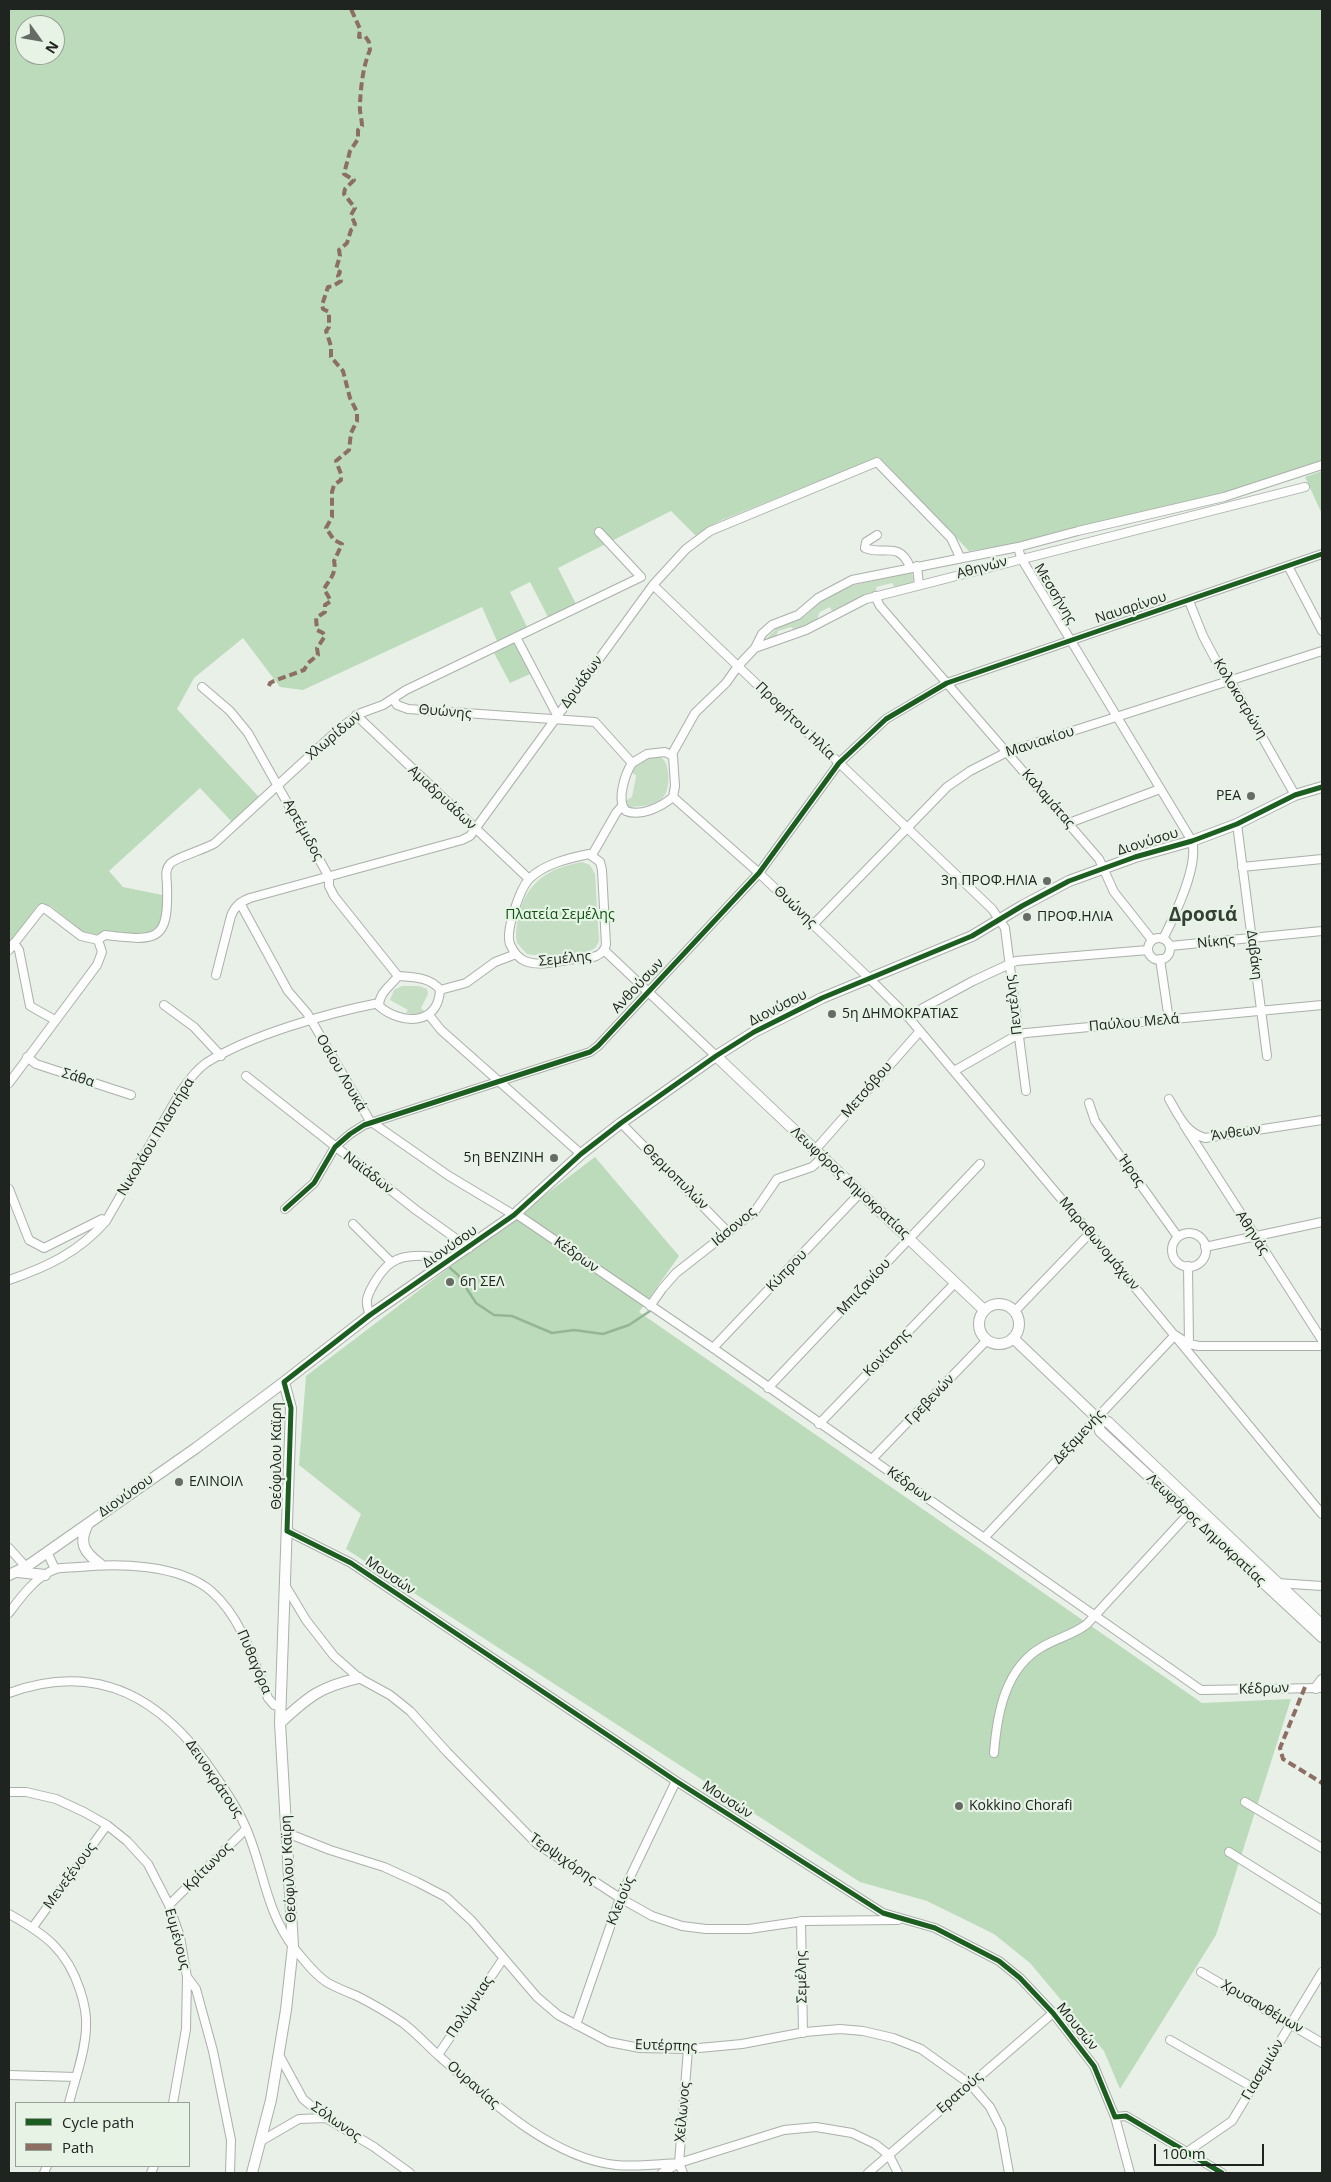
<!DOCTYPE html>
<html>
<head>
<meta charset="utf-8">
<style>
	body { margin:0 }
	#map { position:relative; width:1331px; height:2182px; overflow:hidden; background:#e9f0e8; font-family:"Open Sans",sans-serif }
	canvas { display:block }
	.frame { position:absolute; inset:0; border:10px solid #202420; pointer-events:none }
	.legend { position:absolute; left:15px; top:2102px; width:175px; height:65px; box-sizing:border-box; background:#e6f3e5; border:1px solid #97a096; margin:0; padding:6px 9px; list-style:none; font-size:15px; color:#202420 }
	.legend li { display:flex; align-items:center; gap:10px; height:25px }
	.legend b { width:25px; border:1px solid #97a096 }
	.north { position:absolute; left:15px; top:15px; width:50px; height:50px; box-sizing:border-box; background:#e6f3e5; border:1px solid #97a096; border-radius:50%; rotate:122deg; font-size:14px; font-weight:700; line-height:20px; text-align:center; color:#202420 }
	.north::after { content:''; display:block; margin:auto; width:18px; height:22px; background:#666b66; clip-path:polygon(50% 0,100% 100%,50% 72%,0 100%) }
	.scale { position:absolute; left:1154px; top:2144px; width:110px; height:22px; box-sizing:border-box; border:2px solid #202420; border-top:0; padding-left:6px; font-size:15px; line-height:18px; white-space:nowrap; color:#202420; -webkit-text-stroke:4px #e6f3e5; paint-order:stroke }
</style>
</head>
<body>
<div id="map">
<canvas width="1331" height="2182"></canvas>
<div class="frame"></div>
<ul class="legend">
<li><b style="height:6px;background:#1b5e20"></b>Cycle path</li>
<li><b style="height:6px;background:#8d6e63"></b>Path</li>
</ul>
<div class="north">N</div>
<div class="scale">100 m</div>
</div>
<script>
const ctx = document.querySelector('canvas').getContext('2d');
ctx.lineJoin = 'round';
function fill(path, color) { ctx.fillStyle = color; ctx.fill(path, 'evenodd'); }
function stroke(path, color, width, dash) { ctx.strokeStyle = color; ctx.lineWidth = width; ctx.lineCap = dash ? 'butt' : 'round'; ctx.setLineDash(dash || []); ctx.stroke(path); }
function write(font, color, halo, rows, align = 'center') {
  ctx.font = font + ' "Open Sans",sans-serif'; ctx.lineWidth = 4.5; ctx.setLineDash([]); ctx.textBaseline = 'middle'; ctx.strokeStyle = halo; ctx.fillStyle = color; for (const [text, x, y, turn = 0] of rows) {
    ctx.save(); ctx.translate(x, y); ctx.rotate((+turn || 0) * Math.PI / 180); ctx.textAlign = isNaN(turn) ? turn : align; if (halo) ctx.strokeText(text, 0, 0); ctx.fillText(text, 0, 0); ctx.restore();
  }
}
fill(new Path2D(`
	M912,572l2,11 -19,5 -3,-5 -16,4 1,5 -17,5 -28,14 -2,-4 -10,5 -2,4v4l-22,11 -5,-4 -13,4 -2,6 -11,3 12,-12 28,-12 16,-15 29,-15z
	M659,756c7,4 8,9 9,17 3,30 -14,33 -40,34l-1,-7 5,-3 4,-20v-2l-4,-2c3,-12 15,-15 27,-17z
	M582,862l8,3 5,9 4,67c-2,4 -3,7 -7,9 -10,5 -54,7 -65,4l-10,-11 -1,-7c2,-44 23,-67 66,-74z
	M402,986h17l8,3 1,5 -7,14 4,4 -6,3 -13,-2 2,-3 -18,-10 4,-10z`), '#c5dec4');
fill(new Path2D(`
	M9,9h1313v454l-67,24 -147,37 -20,1 -62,17 -57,9 -90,-94 -157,63 -14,7 -12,9 -25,-25 -113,57 18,36 -28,13 -18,-35 -20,10 18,37 -16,7 18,38 -20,9 -16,-30 7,-3 -19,-43 -179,83 -23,-3 -37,-49 -49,40 -17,31 82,88 -27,25 -32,-34 -91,83 14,16 44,9 -8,33 -9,6 -62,1 -37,-30 -8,-3 -6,3 -28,39zM25,25h30v30h-30z
	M1322,471v43l-17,-37z
	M595,1157l84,99 -40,56 563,391 89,-4 -75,236 -96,154 -16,-38 -74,-88 -36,-29 -67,-33 -67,-19 -514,-333 15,-35 -62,-49 7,-89z`), '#bcdbbb');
stroke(new Path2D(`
	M450,1268l8,7 18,28 18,12 18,1 40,17 22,-3 29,4 26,-9 21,-14`), '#93b792', 2.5);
const street = new Path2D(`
	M877,535l-11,7 -1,6c18,8 34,-8 45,19
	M1018,547l60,-16 146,-34 98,-32
	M917,566l2,19
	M1288,566l34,65
	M653,585l339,324 13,19 21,163
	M875,596l5,10 219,253 15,33 38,48
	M1189,601l14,35 17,32 15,21 60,106
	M516,637l41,78
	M755,648l51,-18 60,-31 439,-112
	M202,687l28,24 18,22 81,144v9l5,10 64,80
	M394,700l3,5 11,4 187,13 37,41
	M356,715l173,164
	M665,752l8,4 2,30 -2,11c-12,10 -32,20 -47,14 -10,-10 -1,-37 6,-48l15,-9z
	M672,754l23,-41 31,-30 12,-17 17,-18 7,-14 10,-9 26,-10 20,-17 34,-18 166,-33 3,11 171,283c7,25 -17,74 -29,98
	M673,797l86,76 111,106 39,39 181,215 232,281
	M1069,823l91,-34
	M1237,824l30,232
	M589,854l11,8 2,8 4,75c-4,14 -19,13 -31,14 -15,2 -36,8 -50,2 -7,-3 -12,-10 -15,-17 -5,-13 10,-55 19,-65 15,-15 40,-21 60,-25z
	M592,855l24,-42 6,-7
	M1242,867l80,-8
	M240,903l48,88 19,22 63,108 79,55 65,39
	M813,925l134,-138 23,-16 37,-19 315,-101
	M1148 949a11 11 0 1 1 22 0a11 11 0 1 1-22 0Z
	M98,940l7,-5c51,6 64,8 62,-49 0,-8 -3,-15 3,-22 4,-6 36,-15 45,-21l125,-115 21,-15 22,-8 23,-15 235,-113 -42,-45
	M14,943l5,7 11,56 25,14
	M1170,946l152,-15
	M9,950l33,-42 5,2 34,26 17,4
	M605,951l111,105
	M1160,959l9,61
	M216,975l15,-59c4,-10 9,-14 19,-18l212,-58 8,-4 183,-251 33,-36 24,-18 167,-69 74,76 9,19
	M398,976c14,1 33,1 42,14 -2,36 -39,35 -61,16 0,-14 12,-20 19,-30z
	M440,990l26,-7 29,-21 21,-8
	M164,1005l30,22 27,29
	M429,1015l12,15 140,124
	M909,1018l14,-10 50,-27 43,-20 132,-11
	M27,1057l9,7 95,31
	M954,1071l63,-36 9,-2 296,-28
	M246,1076l170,134 53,38
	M9,1083l88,-118 5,-13 -4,-12
	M1169,1099c10,17 16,33 36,39l117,-18
	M1089,1103l6,18 83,116
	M621,1123l107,109
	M1184,1125l138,215
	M815,1150l105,-119
	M9,1189l20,51 15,8 58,-29 4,2
	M285,1209l29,-26 21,-36 15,-13 14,-9 226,-73 8,-6 161,-173 80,-110 47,-44 61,-36 375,-129
	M515,1213l198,135 488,342 119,-2
	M353,1224l38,38
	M1172 1250a17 17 0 1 1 34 0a17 17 0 1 1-34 0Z
	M1205,1247l117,-25
	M1188,1266l1,78
	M9,1280c38,-13 70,-28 97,-59l75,-130c7,-10 15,-21 25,-28 44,-28 122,-50 173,-60
	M650,1306l12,-17 14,-16 79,-62 22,-32 35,-12 10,-9
	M1015,1311l75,-78
	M370,1315c-2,-5 -4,-10 -3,-16 3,-11 14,-29 24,-36 13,-10 44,-9 57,-1
	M713,1348l147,-155
	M768,1388l212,-224
	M819,1424l136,-141
	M872,1459l115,-119
	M287,1531l64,32 325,218 207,132 52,15 64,33 21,17 33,35 41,53 21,51 15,56
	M984,1538l191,-203 14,9 10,2h123
	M9,1548l17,19
	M47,1552l8,17
	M1277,1583l45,3
	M285,1585l21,35 28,36 25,22 31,17 20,16 37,41 90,92 83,54 32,18 30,10 24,3h43l55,-8 94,-1
	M9,1613c11,-15 28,-38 47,-44 7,-2 16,-1 23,-2 39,-4 100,-3 132,24 31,27 43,70 57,107l6,7 6,2
	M9,1693c90,-33 155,6 205,81 12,17 24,35 32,54 18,41 19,82 48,120 10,12 21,27 34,35 9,5 19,9 29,13 16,8 31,17 46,27 13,10 24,22 36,33 48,42 111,102 177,109 20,2 42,-1 63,-2
	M994,1753c3,-39 11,-85 48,-106 15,-9 31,-12 45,-23l105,-114
	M9,1792h17l30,7 28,13 23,13 20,16 21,23 21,41 11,32 7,40 9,12 17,62 18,89 -1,33
	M1245,1802l77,46
	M287,1833l43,17 54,17 33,15 29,15 26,24 65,76 21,18 51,27 31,6 48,1 54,-5 63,-12 35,-3 23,2 30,7 28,11 49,35 20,23 11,22 8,44
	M1229,1852l93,58
	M169,1905l77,-76
	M9,1914c36,20 58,36 71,76 4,12 7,25 6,38 -1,25 -11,51 -17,75
	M801,1921l2,112
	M33,1927l74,-102
	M1201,1972l121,71
	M576,2025l44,-127 56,-117
	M1170,2040l82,47
	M279,2055l24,44 23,19 48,29 36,26
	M438,2055l65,-96
	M9,2075l67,2
	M173,2103l13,-74 1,-52
	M1115,2117l11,-1 96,57
	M261,2141l38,-22 27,-1
	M1187,2152l45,-31 90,-149
	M44,2173l3,-7
	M151,2173l3,-7
	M662,2173l17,-10 105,-33 32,-3 36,6 23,11 14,11 9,18
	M683,2173l-4,-10 9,-114
	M868,2173l185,-160`);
const secondary = new Path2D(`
	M716,1056l268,254
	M979 1324a20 20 0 1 1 40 0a20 20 0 1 1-40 0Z
	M1013,1338l84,80
	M88,1524c-10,19 -4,28 12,40
	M18,1572l27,3
	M9,1575l17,-8 170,-119 88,-66 86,-67 144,-100 67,-61 40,-31 95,-67 38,-24 68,-34 150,-62 50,-30 47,-25 66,-24 57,-16 45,-17 58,-29 27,-8
	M1322,1625l-214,-203 -11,-4 3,13 222,206
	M1316,1688l6,-8
	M280,1723c29,-27 40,-36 79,-45
	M252,2173l19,-73 15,-90 7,-64 -13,-223 11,-315 -7,-26`);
stroke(street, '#aab0aa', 10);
stroke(secondary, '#aab0aa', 12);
stroke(street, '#fcfdfc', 8);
stroke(secondary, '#fcfdfc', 10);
stroke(new Path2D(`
	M269,686l1,-3 4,-2 30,-11 4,-7 10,-8 -1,-7 8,-12 -2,-3 -6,-3 -1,-12 9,-6v-7l6,-4 -7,-12c5,-9 13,-16 10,-28l8,-17 -8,-4 -8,-12 6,-11v-25l2,-7 7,-5v-6l-5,-13 13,-11 2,-17 6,-12v-9l-7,-14 -7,-27 -12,-14v-11l-5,-15 3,-4v-15l-6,-3 -1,-4 6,-18 5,-1 8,-5 -3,-5 2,-4 -4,-3 4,-13 -1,-6 8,-7 4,-13 2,-1 2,-5 -4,-9 4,-7 -11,-14 1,-5 9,-9 -10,-6 6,-23 8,-12v-9l4,-4c0,-7 -3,-15 -2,-23 1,-17 3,-37 10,-53l-1,-8 -4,-6 -6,1 1,-8 -9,-20
	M1305,1687l-25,61 3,11 39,24`), '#8d6e63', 4, [8, 4]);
stroke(new Path2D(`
	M285,1209l29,-26 21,-36 15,-13 14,-9 226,-73 8,-6 161,-173 80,-110 47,-44 61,-36 375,-129
	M1222,2173l-96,-57 -11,1 -21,-51 -41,-53 -33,-35 -21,-17 -64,-33 -52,-15 -207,-132 -325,-218 -64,-32 4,-123 -7,-26 86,-67 144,-100 67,-61 40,-31 95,-67 38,-24 68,-34 150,-62 50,-30 47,-25 66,-24 57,-16 45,-17 58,-29 27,-8`), '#1b5e20', 5);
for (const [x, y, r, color] of [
	[1251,796,5,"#666b66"],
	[1047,881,5,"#666b66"],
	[1027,917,5,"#666b66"],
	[832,1014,5,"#666b66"],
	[554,1158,5,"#666b66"],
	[450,1282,5,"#666b66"],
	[179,1482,5,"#666b66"],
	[959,1806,5,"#666b66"]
]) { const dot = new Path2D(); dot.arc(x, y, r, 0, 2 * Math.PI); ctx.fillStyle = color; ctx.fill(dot); stroke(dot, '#e6f3e5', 2); }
write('14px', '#202420', '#e6f3e5', [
	["Αθηνών",982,568,-15],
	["Μεσσήνης",1055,594,59],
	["Ναυαρίνου",1131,608,-18],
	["Δρυάδων",582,682,-54],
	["Κολοκοτρώνη",1240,699,59],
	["Θυώνης",445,712,5],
	["Προφήτου Ηλία",795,721,44],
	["Χλωρίδων",334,736,-40],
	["Μανιακίου",1040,742,-18],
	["Αμαδρυάδων",442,798,43],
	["Καλαμάτας",1048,799,49],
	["Αρτέμιδος",303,830,61],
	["Διονύσου",1148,842,-17],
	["Θυώνης",795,907,44],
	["Νίκης",1216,942,-6],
	["Δαβάκη",1254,955,83],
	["Σεμέλης",565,959,-6],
	["Ανθούσων",638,986,-47],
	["Πεντέλης",1014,1005,-97],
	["Διονύσου",778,1008,-27],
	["Παύλου Μελά",1134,1023,-5],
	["Οσίου Λουκά",341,1073,60],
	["Σάθα",78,1078,18],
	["Μετσόβου",867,1090,-49],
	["Άνθεων",1236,1133,-8],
	["Νικολάου Πλαστήρα",156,1137,-59],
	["Ήρας",1131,1171,55],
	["Ναϊάδων",368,1173,38],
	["Θερμοπυλών",675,1177,45],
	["Λεωφόρος Δημοκρατίας",850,1183,43],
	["Ιάσονος",734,1227,-40],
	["Αθηνάς",1252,1233,57],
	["Μαραθωνομάχων",1099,1244,50],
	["Διονύσου",450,1247,-35],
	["Κέδρων",576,1255,35],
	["Κύπρου",787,1271,-46],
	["Μπιζανίου",864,1287,-47],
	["Κονίτσης",887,1353,-46],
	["Γρεβενών",930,1400,-46],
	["Δεξαμενής",1079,1437,-47],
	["Θεόφιλου Καϊρη",277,1456,-90],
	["Κέδρων",909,1485,35],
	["Διονύσου",126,1496,-35],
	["Λεωφόρος Δημοκρατίας",1206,1530,43],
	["Μουσών",390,1576,34],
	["Πυθαγόρα",254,1662,67],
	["Κέδρων",1264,1689,-2],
	["Δεινοκράτους",214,1779,56],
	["Μουσών",727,1800,33],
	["Τερψιχόρης",563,1859,35],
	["Κρίτωνος",208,1867,-45],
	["Θεόφιλου Καϊρη",289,1869,-93],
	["Μενεξένους",70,1876,-54],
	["Κλειούς",621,1901,-68],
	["Ευμένους",177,1939,75],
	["Σεμέλης",802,1977,-91],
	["Πολύμνιας",470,2007,-56],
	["Χρυσανθέμων",1262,2007,30],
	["Μουσών",1077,2027,51],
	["Ευτέρπης",666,2046,2],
	["Γιασεμιών",1263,2070,-59],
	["Ουρανίας",473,2085,41],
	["Ερατούς",960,2093,-41],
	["Χείλωνος",683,2112,-85],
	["Σόλωνος",336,2122,35]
]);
write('14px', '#202420', '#e6f3e5', [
	["ΡΕΑ",1241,796,"right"],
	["3η ΠΡΟΦ.ΗΛΙΑ",1037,881,"right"],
	["ΠΡΟΦ.ΗΛΙΑ",1037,917],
	["5η ΔΗΜΟΚΡΑΤΙΑΣ",842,1014],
	["5η ΒΕΝΖΙΝΗ",544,1158,"right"],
	["6η ΣΕΛ",460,1282],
	["ΕΛΙΝΟΙΛ",189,1482],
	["Kokkino Chorafi",969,1806]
], 'left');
write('14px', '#0a5311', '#e6f3e5', [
	["Πλατεία Σεμέλης",560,915]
]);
write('bold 19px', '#354035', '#e6f3e5', [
	["Δροσιά",1203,916]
]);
</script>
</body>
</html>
